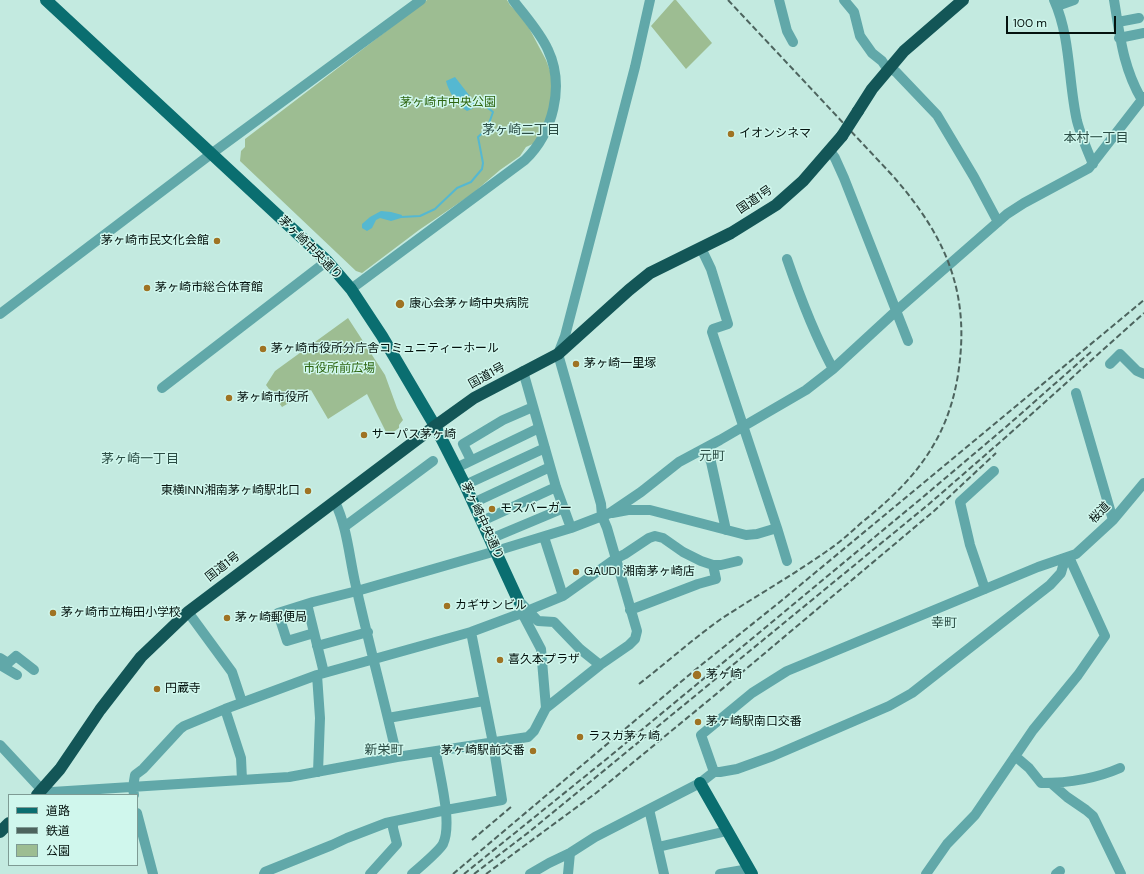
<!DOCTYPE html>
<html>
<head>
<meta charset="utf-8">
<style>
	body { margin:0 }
	#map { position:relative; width:1144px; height:874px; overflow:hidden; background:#c3eae0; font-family:"DM Sans","Noto Sans JP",sans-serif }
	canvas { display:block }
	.legend { position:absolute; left:8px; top:794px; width:130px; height:72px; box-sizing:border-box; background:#d0f7ed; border:1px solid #7e9b94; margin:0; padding:5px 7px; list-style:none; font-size:12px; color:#04120e }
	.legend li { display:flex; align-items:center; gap:8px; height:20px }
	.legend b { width:20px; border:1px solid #7e9b94 }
	.scale { position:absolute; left:1006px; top:16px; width:110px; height:18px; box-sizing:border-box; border:2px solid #04120e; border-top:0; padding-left:5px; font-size:12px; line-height:14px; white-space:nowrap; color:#04120e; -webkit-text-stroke:3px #d0f7ed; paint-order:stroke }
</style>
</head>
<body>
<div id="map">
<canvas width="1144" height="874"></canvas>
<ul class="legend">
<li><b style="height:5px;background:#0a6e70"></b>道路</li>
<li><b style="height:5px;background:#4d645e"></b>鉄道</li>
<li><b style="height:11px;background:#9dbd92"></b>公園</li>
</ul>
<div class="scale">100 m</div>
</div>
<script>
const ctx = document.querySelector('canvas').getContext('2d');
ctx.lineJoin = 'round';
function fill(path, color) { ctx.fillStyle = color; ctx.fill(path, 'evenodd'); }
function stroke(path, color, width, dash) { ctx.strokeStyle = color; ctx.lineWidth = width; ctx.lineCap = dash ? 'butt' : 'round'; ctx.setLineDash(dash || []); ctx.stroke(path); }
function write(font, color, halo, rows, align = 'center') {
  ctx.font = font + ' "DM Sans","Noto Sans JP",sans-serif'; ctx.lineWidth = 3; ctx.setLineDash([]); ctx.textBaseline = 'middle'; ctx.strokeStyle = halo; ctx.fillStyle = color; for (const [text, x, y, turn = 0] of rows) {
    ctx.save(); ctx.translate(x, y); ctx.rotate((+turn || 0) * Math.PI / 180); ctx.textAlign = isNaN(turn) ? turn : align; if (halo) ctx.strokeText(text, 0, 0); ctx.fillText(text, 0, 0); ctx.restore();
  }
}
fill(new Path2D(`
	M427,0h80l3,5 8,8 11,15 17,32 6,16 -1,23 -3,21 -13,23 -9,4 -6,9 -20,14 -28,24 -53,36 -57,43 -6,-2 -116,-110 1,-10 4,-4v-8z
	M674,0h2l36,43 -26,26 -35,-43z
	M348,318l37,57 12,33 6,12 -4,5v3l-11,8 -21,-42 -39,25 -17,-29 -29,17 -16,-22 9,-14z`), '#9dbd92');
fill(new Path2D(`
	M455,77l21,27 -4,5 -5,2c-10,-7 -18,-18 -21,-30z
	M381,211l10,1 11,3 -1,3 -10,3 -11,-3 -4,2 -4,8 -5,3 -5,-3v-4l8,-7z`), '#55b8d1');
stroke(new Path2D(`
	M401,217l19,-1 15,-7 22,-21 14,-6 11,-13 1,-6 -5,-26 9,-8 6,-17 -11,-9 -6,1`), '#55b8d1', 2);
stroke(new Path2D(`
	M779,0l8,31 6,11
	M844,0l10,12 6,24 12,17 10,8 6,9
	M1054,0c17,38 14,81 23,121 4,15 10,29 16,43
	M1114,0c6,36 9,68 28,100
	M1057,6l17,-6
	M1118,22l21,-4
	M1119,38l25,-5
	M890,68l6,4 41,43 37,62 24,45
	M830,151l5,7 9,20 64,163
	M787,259c13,38 27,75 46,110
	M351,289l174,-129c28,-27 40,-74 23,-110 -8,-18 -23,-34 -35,-50
	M0,314l211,-160 210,-154
	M1110,364l10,-10 17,17 7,3
	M523,371l33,116 15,41
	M162,388l165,-127
	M1076,393l37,127
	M705,448l6,14 15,68
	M471,460l-8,-16 40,-24 30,-13
	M456,468l83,-40
	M465,485l80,-37
	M335,502c12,25 14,53 20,80 13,59 29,117 42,175
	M473,503l77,-36
	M612,513l16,-3h22l96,25 11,-1 20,-6 -65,-196 1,-3 15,-5 -17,-55 -10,-21
	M482,521l74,-34
	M344,527l89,-66
	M777,528l10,33
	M544,537l19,59
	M490,539l74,-31
	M985,589l-15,-44 -10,-43 34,-31
	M518,600l20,21 16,1 26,27 20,16 -54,43 -5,-59 -19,-36z
	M307,604l17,69
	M630,610l68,-26 18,-5 -3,-14
	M188,612l44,60 10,30
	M314,633l-27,8 -9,-28 35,-11 44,-11 139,-40 75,-23 39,-15 31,-21 38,-30 41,-22 86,-50 27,-21 63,-58 111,-97 17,-11 65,-35 55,-71
	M317,646l51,-14
	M0,658l8,5 8,-7 18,14
	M0,665l17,10
	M600,665l29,-20 6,-6 2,-8 -30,-103 -5,-12 -1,-12 -43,-150 7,-18 70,-269 15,-67
	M317,675l3,43 -2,54
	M225,709l16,49 1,22
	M388,718l96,-17
	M0,745l42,45 10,2 237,-15 108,-20 131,-20 6,-6 12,-23
	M1015,756l14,12 12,15c27,0 54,-4 79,-15
	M714,772l-13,-37 51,-42 35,-22 251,-104 38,-13 37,-34 31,-37
	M1051,783l16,14 19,13 7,6 28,58
	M134,795l-1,-8 2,-12 8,-6 37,-40 4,-3 41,-17 92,-34 154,-43 51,-19 41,-17 52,-37 10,-5 24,-16 6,-2 8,2 20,14 18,9 12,4h8l17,-4
	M649,809l15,65
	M137,813l16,61
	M658,847l69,-16
	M264,874l1,-2 67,-27 15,-7 39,-15 60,-13 56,-10 -9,-57 -22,-111
	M370,874l27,-30 -4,-16v-5
	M412,874c7,-6 27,-23 31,-30 10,-21 -4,-70 -7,-92
	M530,874l19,-11 21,-10 25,-16 105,-54 14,-11h6l17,-3 36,-13 116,-50 23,-13 138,-108 11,-12 2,-7 6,-9
	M568,874l2,-21
	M720,874l29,-5
	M926,874l21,-30 28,-29 58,-85 45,-55 27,-39 -36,-79
	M1056,874l4,-3`), '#61a8a9', 10);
stroke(new Path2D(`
	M46,0l281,261 24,28 31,47 53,90 30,59 53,115
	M700,783l52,91`), '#0a6e70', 12);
stroke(new Path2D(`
	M858,111l14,-22 32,-38 59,-51
	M37,795l23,-26 40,-59 41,-53 47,-45 247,-186 39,-28 84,-44 71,-64 21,-17 81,-40 45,-28 27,-24 39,-45
	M0,832l9,-9`), '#135657', 12);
stroke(new Path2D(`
	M639,684c27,-21 54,-45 82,-65 35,-23 72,-44 106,-68 12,-8 23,-18 34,-28 62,-49 95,-95 100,-176 4,-70 -24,-121 -69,-172l-164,-175
	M472,840l39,-33
	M453,874l242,-204 86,-69 363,-301
	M464,874l145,-117 314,-260 84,-71 85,-75
	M474,874l55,-42 400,-328 77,-67 138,-124
	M486,874l110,-81 119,-98 219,-184 62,-58`), '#4d645e', 2, [6, 3]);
stroke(new Path2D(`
	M842,136l16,-25`), '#135657', 12);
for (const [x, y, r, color] of [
	[731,134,4,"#9f7323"],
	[217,241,4,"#9f7323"],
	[147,288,4,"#9f7323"],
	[400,304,5,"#9f7323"],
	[263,349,4,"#9f7323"],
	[576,364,4,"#9f7323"],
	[229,398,4,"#9f7323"],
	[364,435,4,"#9f7323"],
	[308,491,4,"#9f7323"],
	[492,509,4,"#9f7323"],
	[576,572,4,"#9f7323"],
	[447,606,4,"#9f7323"],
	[53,613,4,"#9f7323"],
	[227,618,4,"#9f7323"],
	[500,660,4,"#9f7323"],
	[697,675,5,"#9f7323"],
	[157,689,4,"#9f7323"],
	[698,722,4,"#9f7323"],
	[580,737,4,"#9f7323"],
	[533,751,4,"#9f7323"]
]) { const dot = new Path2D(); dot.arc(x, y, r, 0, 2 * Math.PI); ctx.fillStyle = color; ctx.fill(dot); stroke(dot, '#d0f7ed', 1.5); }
write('12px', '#2d6510', '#d0f7ed', [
	["茅ヶ崎市中央公園",448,103],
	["市役所前広場",339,369]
]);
write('12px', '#04120e', '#d0f7ed', [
	["イオンシネマ",739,134],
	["茅ヶ崎市民文化会館",209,241,"right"],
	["茅ヶ崎市総合体育館",155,288],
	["康心会茅ヶ崎中央病院",409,304],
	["茅ヶ崎市役所分庁舎コミュニティーホール",271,349],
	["茅ヶ崎一里塚",584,364],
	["茅ヶ崎市役所",237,398],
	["サーパス茅ヶ崎",372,435],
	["東横INN湘南茅ヶ崎駅北口",300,491,"right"],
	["モスバーガー",500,509],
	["GAUDI 湘南茅ヶ崎店",584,572],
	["カギサンビル",455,606],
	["茅ヶ崎市立梅田小学校",61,613],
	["茅ヶ崎郵便局",235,618],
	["喜久本プラザ",508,660],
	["茅ヶ崎",706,675],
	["円蔵寺",165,689],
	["茅ヶ崎駅南口交番",706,722],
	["ラスカ茅ヶ崎",588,737],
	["茅ヶ崎駅前交番",525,751,"right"]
], 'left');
write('12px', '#04120e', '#d0f7ed', [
	["国道1号",755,200,-34],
	["茅ヶ崎中央通り",310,248,45],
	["国道1号",487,376,-29],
	["桜道",1100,513,-46],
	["茅ヶ崎中央通り",482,521,65],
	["国道1号",223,567,-38]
]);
write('13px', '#2b4d45', '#d0f7ed', [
	["茅ヶ崎二丁目",521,131],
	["本村一丁目",1096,139],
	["元町",712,457],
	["茅ヶ崎一丁目",140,460],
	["幸町",944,624],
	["新栄町",384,751]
]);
</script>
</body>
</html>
